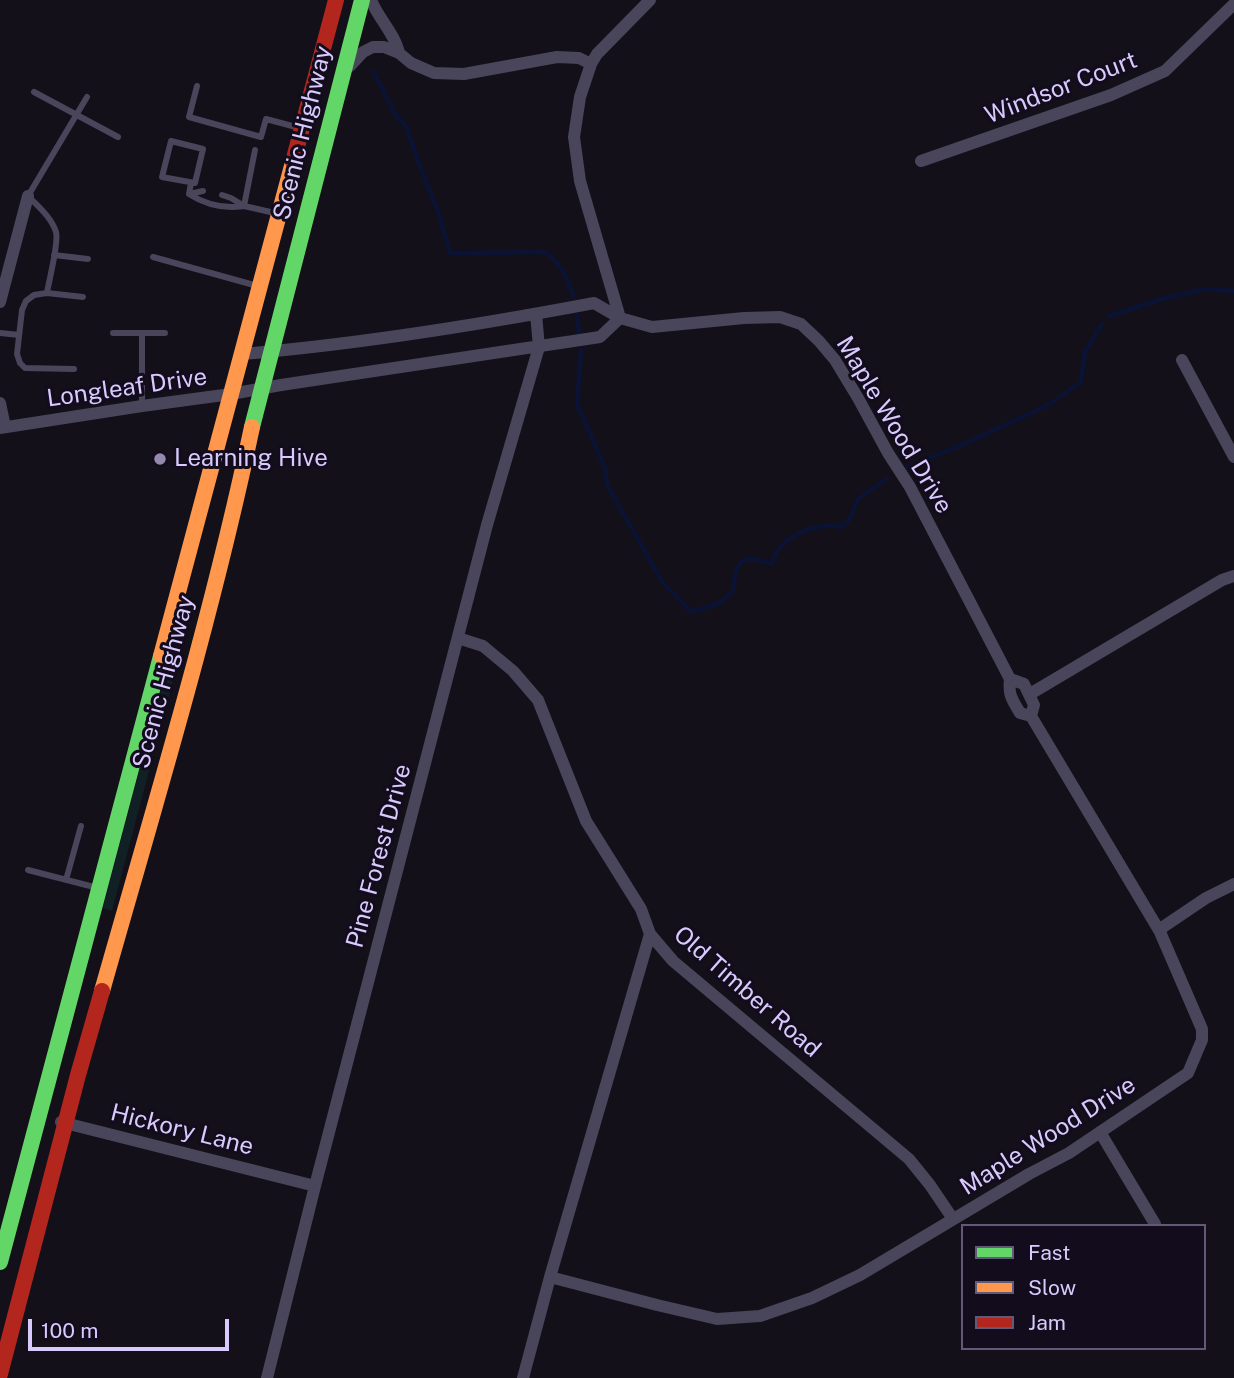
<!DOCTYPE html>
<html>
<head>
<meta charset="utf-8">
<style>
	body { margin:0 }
	#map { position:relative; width:1234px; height:1378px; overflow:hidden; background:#131019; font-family:"Public Sans",sans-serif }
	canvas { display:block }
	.legend { position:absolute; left:961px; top:1224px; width:245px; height:126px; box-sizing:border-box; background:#120c1d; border:2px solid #625877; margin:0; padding:9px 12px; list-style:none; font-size:21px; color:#d9cafd }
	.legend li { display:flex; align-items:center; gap:14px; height:35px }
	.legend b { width:35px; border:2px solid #625877 }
	.scale { position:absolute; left:28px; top:1319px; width:201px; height:32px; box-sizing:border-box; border:4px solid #d9cafd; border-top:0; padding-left:9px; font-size:21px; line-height:24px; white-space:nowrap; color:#d9cafd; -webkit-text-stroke:5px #120c1d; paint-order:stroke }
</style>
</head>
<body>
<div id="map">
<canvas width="1234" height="1378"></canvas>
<ul class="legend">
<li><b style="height:9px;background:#63d668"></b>Fast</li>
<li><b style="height:9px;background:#ff974d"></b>Slow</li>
<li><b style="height:9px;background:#b3261e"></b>Jam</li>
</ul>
<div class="scale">100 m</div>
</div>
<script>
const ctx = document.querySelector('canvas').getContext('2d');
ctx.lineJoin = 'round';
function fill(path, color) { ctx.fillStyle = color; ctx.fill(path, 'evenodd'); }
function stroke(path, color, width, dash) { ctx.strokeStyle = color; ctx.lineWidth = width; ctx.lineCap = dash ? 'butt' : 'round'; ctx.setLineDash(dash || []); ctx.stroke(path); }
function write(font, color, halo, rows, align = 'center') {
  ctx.font = font + ' "Public Sans",sans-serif'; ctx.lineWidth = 6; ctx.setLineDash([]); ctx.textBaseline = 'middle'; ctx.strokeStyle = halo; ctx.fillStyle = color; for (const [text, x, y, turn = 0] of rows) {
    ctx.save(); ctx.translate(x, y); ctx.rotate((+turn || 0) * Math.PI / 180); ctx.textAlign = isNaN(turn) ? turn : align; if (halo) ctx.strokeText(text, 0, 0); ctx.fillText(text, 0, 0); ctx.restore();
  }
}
fill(new Path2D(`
	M182,610l8,2v4l-78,295 -9,-3z`), '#102025');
stroke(new Path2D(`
	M373,71l22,43 11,12 15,43 17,42 12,42 96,-1c16,15 21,23 27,44
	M577,315l2,20
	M1109,316l53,-17 44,-10 28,2
	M581,350l-4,54 28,64 2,17 56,98 28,29 29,-9 13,-12c1,-14 3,-36 22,-32 6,2 11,4 17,5 5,-23 31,-36 53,-38 5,-1 12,0 17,1l8,-8 8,-20 28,-20
	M907,467l57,-23 84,-39 33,-23 4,-30 17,-28`), '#0b1335', 4.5);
stroke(new Path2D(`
	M197,86l-8,31 72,20 5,-18 30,8
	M34,92l84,45
	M171,141l32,8 -8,34 -33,-6z
	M255,150l-11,56 31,7
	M191,183l-2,11c17,11 35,15 55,12
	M189,194l14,-3
	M222,195l9,3 13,8
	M54,255l34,4
	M153,257l101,28
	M47,293c2,-13 12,-50 9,-61 -4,-14 -18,-26 -28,-36l59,-99
	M0,333l19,2
	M113,333h52
	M74,369l-49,-1 -5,-5 -3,-9 5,-44 4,-9 8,-6 13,-2 36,4
	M142,406v-73
	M28,870l66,17
	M66,880l15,-54`), '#49455a', 6);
stroke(new Path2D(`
	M371,0c7,18 24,34 28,53
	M350,66l13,-14 10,-5h11l15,6 12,10 23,10 30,1 93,-17 22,1 12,6
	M921,161l190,-66 54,-24 69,-67
	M0,302l28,-106
	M620,318l-40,-137 -6,-44 6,-40 11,-33 6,-10 53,-54
	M242,354c118,-10 236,-29 352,-51l26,15 32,9 92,-9 36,-1 21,7 18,17 16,19 23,38 30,55 22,34 100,192c-2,16 2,20 10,34l11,3 129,216 42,97v11l-14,33 -119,80 -40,21 -169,101 -48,23 -52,18 -43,3 -60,-14 -107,-28
	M1182,360l52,97
	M0,403l5,24
	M0,428l142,-22 89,-12 50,-9 319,-48 20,-19
	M458,638l25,8 30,25 25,29 48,121 55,88 9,25 23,27 236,198 21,26 23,34
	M1010,679l14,5 10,21 -3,11
	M1030,694l192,-114 12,-4
	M1160,932l3,-5 43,-29 28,-14
	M61,1122l254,64
	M1100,1132l55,92
	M267,1378l48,-192 172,-661 52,-178 -3,-33
	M523,1378l27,-101 100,-343`), '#49455a', 12);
stroke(new Path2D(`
	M252,427l110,-427
	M0,1262l161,-606`), '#63d668', 16);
stroke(new Path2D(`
	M161,656l132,-494
	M102,991c53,-187 110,-374 150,-564`), '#ff974d', 16);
stroke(new Path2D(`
	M293,162l43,-162
	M0,1374l78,-299 24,-84`), '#b3261e', 16);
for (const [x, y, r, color] of [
	[160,459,7,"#9489ad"]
]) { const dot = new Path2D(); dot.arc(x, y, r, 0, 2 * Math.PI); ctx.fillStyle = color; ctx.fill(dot); stroke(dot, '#120c1d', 2.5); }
write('24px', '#d9cafd', '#120c1d', [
	["Windsor Court",1061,88,-21],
	["Scenic Highway",303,133,-76],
	["Longleaf Drive",127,388,-8],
	["Maple Wood Drive",894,425,59],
	["Scenic Highway",164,682,-75],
	["Pine Forest Drive",379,856,-75],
	["Old Timber Road",747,992,41],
	["Hickory Lane",182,1130,14],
	["Maple Wood Drive",1048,1136,-32]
]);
write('24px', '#d9cafd', '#120c1d', [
	["Learning Hive",174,459]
], 'left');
</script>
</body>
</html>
